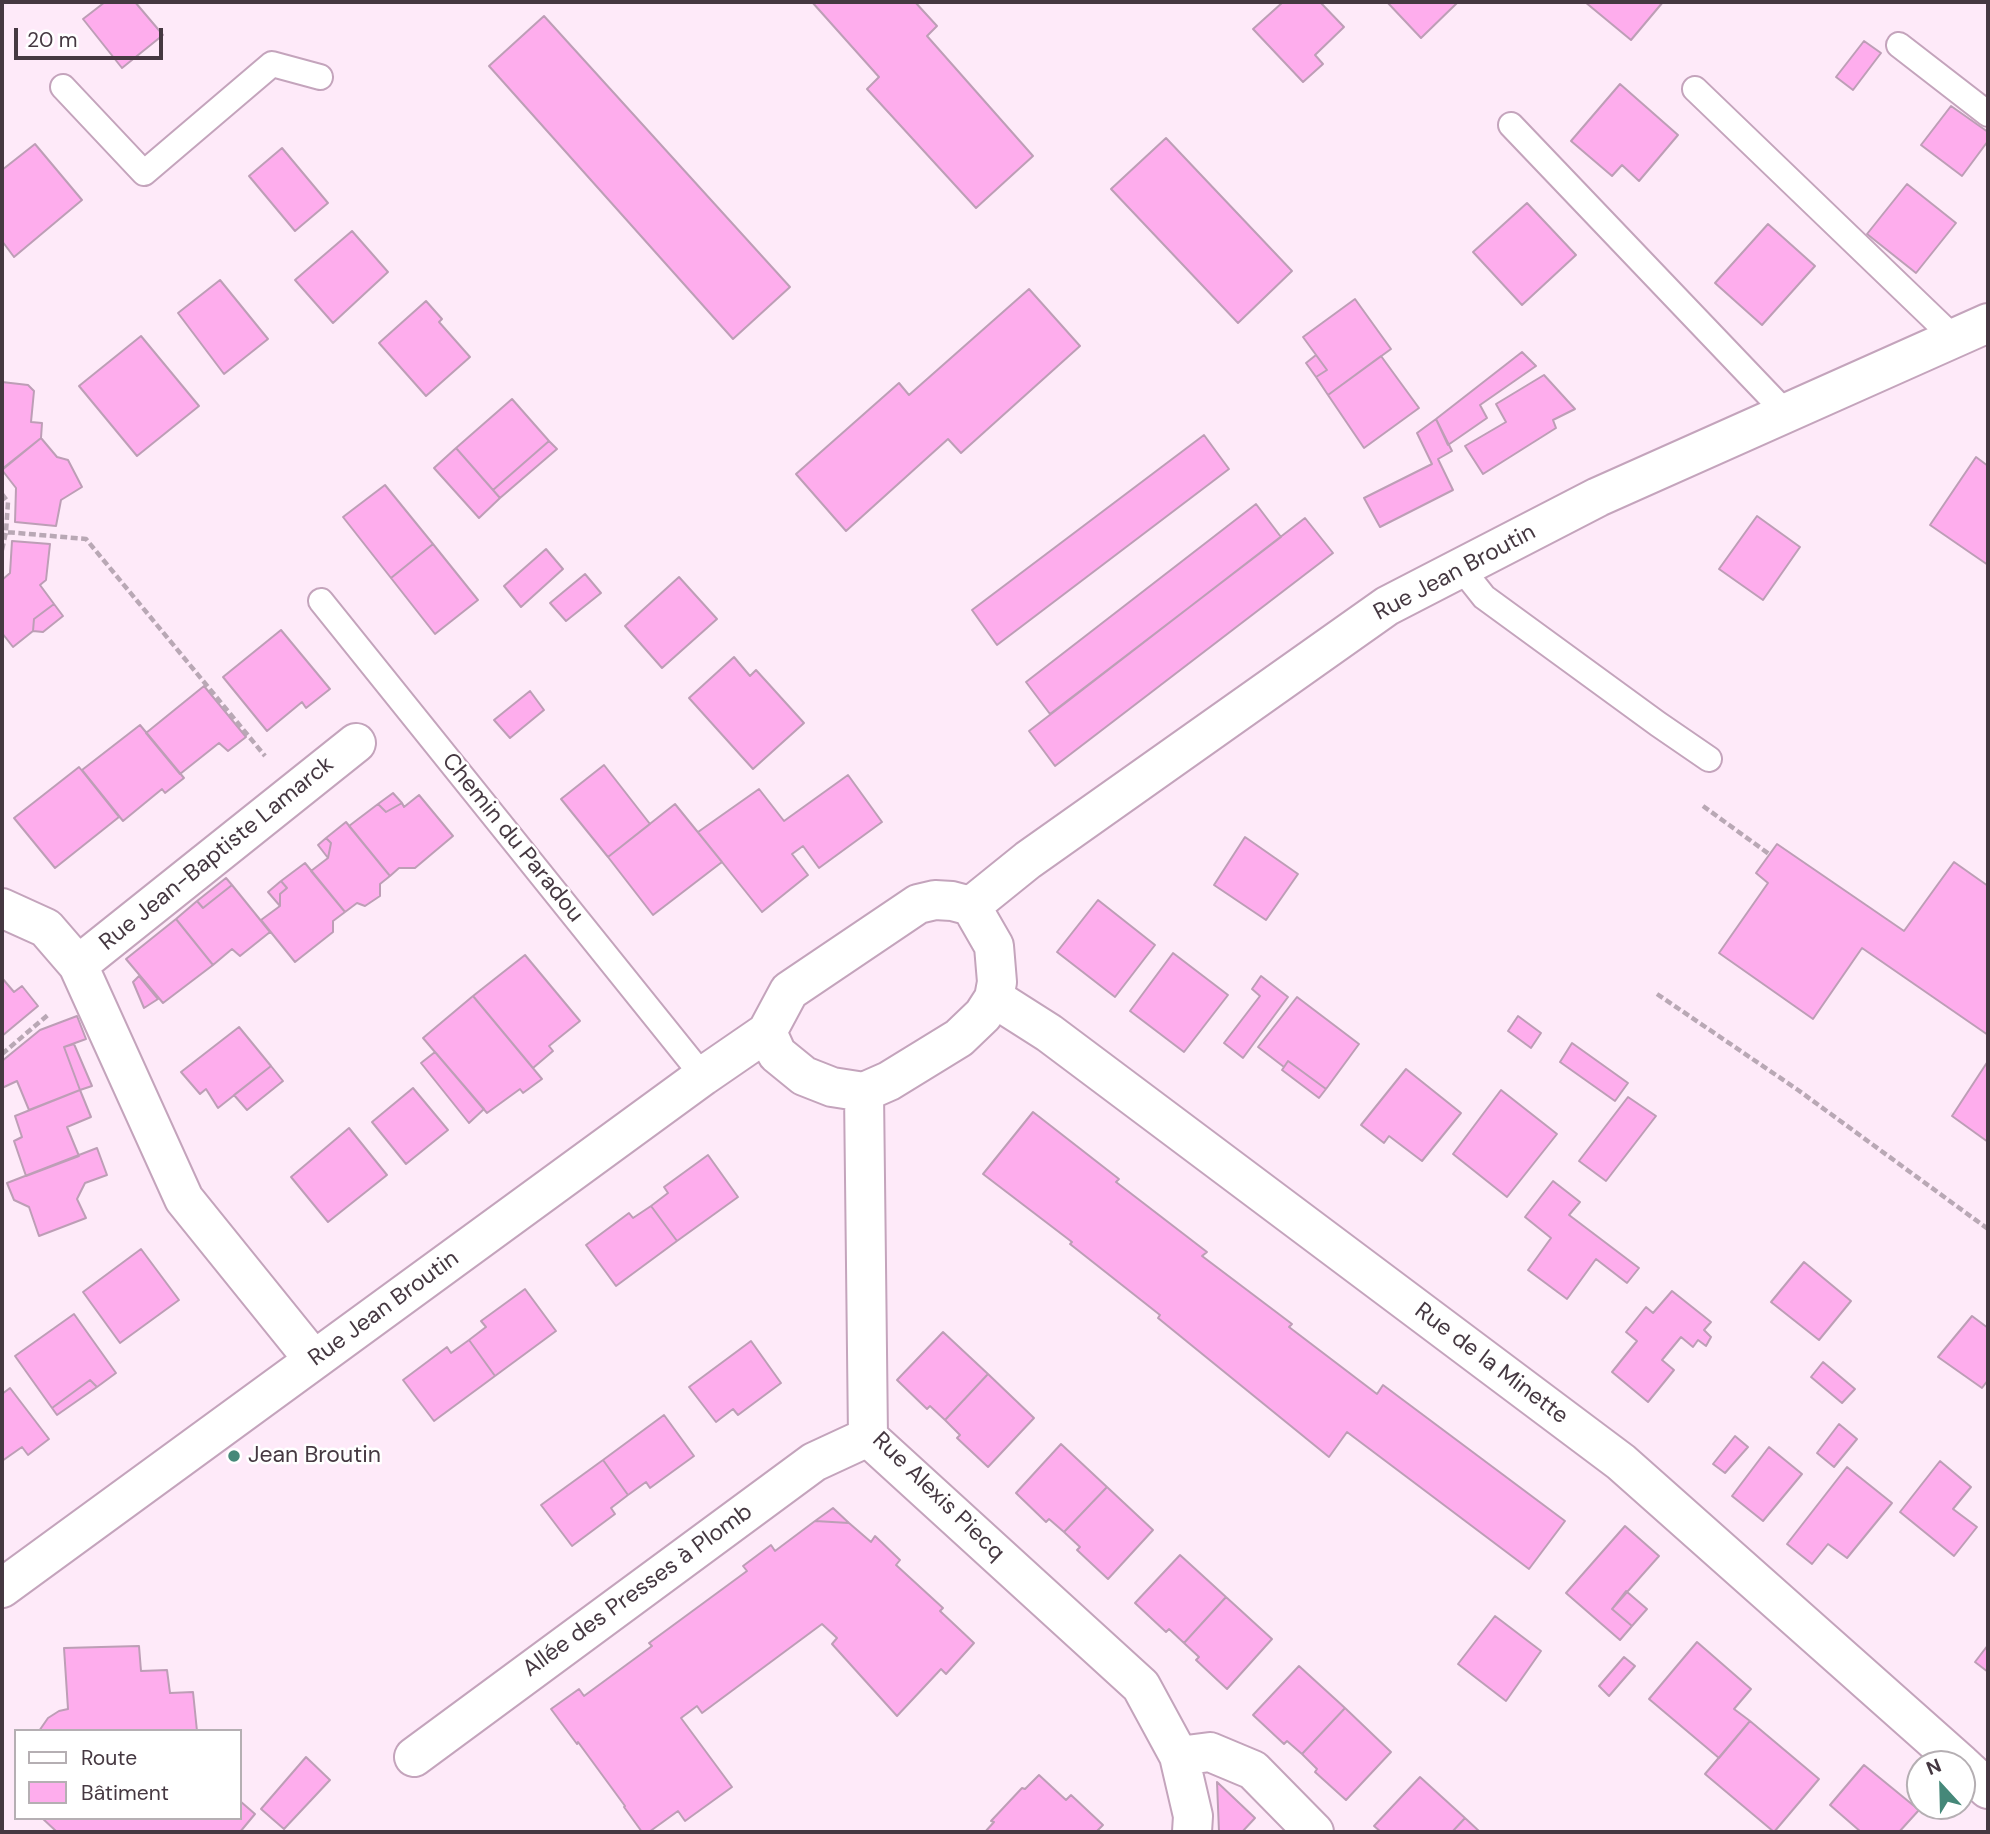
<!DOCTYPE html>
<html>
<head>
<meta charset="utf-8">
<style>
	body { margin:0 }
	#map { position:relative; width:1990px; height:1834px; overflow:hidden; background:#feeaf9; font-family:"DM Sans",sans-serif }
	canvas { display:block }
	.frame { position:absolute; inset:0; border:4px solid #453841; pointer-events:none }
	.legend { position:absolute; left:14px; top:1729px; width:228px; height:91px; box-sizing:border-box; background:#fff; border:2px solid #b5afb3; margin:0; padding:9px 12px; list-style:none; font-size:21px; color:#453841 }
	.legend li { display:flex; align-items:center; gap:14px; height:35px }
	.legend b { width:35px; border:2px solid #b5afb3 }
	.north { position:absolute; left:1906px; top:1750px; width:70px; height:70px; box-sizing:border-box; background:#fff; border:2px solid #b5afb3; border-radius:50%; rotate:338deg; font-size:19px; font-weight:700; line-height:28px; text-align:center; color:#453841 }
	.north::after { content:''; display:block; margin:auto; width:24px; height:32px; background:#458879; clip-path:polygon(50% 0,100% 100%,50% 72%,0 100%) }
	.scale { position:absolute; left:14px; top:28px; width:149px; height:32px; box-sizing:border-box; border:4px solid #453841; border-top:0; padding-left:9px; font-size:21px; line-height:24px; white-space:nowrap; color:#453841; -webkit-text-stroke:5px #fff; paint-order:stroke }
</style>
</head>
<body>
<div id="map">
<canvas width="1990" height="1834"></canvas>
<div class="frame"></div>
<ul class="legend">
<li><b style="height:9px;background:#fff"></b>Route</li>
<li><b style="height:19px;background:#feaded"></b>Bâtiment</li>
</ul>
<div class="north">N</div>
<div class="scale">20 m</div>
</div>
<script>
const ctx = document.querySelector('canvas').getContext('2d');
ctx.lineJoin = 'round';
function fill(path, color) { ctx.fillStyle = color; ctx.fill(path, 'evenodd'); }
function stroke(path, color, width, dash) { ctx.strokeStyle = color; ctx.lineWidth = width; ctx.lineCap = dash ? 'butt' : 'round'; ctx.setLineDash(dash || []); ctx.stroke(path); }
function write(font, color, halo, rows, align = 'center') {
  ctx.font = font + ' "DM Sans",sans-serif'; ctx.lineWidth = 5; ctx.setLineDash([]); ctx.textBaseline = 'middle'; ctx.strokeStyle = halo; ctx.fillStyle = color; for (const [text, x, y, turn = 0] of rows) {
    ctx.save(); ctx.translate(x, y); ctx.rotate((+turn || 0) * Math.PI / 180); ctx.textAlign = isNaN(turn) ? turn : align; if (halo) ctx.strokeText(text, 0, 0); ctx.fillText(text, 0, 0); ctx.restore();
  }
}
const building = new Path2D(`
	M105,2h30l28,33 -41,33 -39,-49z
	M812,2h103l22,24 -10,10 106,120 -57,52 -109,-119 12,-12z
	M1283,2h37l24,25 -29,28 8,9 -20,18 -50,-53z
	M1387,2h69l1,1 -36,35z
	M1585,2h78l-32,38z
	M544,16l246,271 -57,52 -244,-273z
	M1864,41l17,12 -28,37 -17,-13z
	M1620,84l58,51 -39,46 -17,-16 -10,11 -41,-35z
	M1951,106l37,26v9l-26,35 -41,-31z
	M1166,138l126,133 -54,52 -127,-134z
	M35,144l47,56 -68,57 -12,-16v-71z
	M282,148l46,55 -33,28 -46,-55z
	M1907,184l49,39 -40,50 -49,-39z
	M1527,203l49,52 -54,50 -49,-53z
	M1768,224l47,42 -53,59 -47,-42z
	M352,231l36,41 -55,51 -38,-43z
	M220,280l48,59 -44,35 -46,-61z
	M1029,289l51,57 -119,107 -13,-14 -102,92 -50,-57 103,-91 10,12z
	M1355,299l36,50 -63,46 -12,-18 11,-7 -24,-33z
	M426,301l16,18 -3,3 31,35 -44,39 -47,-53z
	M141,336l58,70 -62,50 -58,-70z
	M1522,352l14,14 -56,39 7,13 -39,27 -12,-26z
	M1316,355l11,15 -11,7 -10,-14z
	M1381,356l38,52 -55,40 -36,-53z
	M1544,375l31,34 -22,11 3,8 -73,46 -18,-28 41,-24 -10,-18z
	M2,382l26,3 6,6 -3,31 11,1 -1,15 -39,31z
	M512,399l37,42 -56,49 -37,-42z
	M1436,419l16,32 -14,8 15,31 -73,37 -16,-29 68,-34 -15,-31z
	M1204,435l25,34 -232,176 -25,-35z
	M41,438l16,19 11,3 14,27 -21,13 -5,26 -41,-4 1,-34 -14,-18z
	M549,441l8,8 -57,49 -7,-8z
	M456,448l44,50 -21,20 -45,-50z
	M1976,457l12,9v99l-58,-40z
	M385,485l48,59 -42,34 -48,-61z
	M1256,504l25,33 -231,177 -24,-32z
	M1757,516l43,31 -37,53 -44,-31z
	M1305,518l28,35 -278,213 -26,-35z
	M12,541l38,3 -4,36 -6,5 14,19 -20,15 -1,12 -20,16 -11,-14v-53l8,-7z
	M433,544l45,56 -43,34 -44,-56z
	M546,549l17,20 -42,38 -17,-21z
	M585,574l16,19 -35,28 -16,-18z
	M679,577l38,42 -55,49 -37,-42z
	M54,604l9,12 -20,16 -10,-1 1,-12z
	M281,630l49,59 -24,19 -4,-6 -35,29 -44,-54z
	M734,657l16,19 6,-6 48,53 -51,46 -64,-71z
	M204,686l42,51 -18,14 -9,-8 -39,31 -34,-41z
	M530,691l14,19 -34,28 -16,-18z
	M140,725l44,53 -19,15 -3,-4 -39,32 -41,-51z
	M604,765l46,59 -42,33 -47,-58z
	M79,767l40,50 -64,51 -41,-50z
	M848,775l34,47 -63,46 -16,-22 -11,8 16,21 -46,37 -64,-80 61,-43 25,32z
	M393,793l9,10 -16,9 -8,-8z
	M419,795l34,41 -38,32h-16l-9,8 -41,-50 29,-22 8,8 16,-9 2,4z
	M675,804l47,58 -69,53 -45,-58z
	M346,822l44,54 -10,8v12l-15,10 -8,-3 -12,9 -34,-41 17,-13 3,-15 -5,-5z
	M1245,837l53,37 -32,46 -52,-35z
	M326,838l5,5 -3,15 -10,-13z
	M1777,844l127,87 50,-69 34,24v149l-126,-87 -49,71 -94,-66 49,-70 -12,-10z
	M305,863l40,49 -12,9v11l-38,30 -34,-42 19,-14v-12l7,-6 -6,-7z
	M226,878l6,7 -29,23 -6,-7z
	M281,881l6,7 -7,6v12l-12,-14z
	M232,885l38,47 -30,24 -8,-7 -19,16 -37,-46 21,-18 6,7z
	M1098,900l57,45 -40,52 -58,-45z
	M176,919l37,46 -50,38 -37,-44z
	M1173,953l55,42 -44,57 -54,-41z
	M525,955l55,66 -31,25 4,5 -20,17 -60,-72z
	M139,976l19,23 -14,9 -11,-26z
	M1261,976l27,21 -45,61 -19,-15 36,-47 -8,-7z
	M2,978l12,14 8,-6 16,20 -36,30z
	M473,996l69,83 -19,14 -3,-4 -33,24 -64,-75z
	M1297,997l62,47 -33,45 -38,-28 -4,6 -26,-20z
	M77,1016l9,23 -22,8 16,43 -51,20 -12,-29 -15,7v-27l38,-31z
	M1518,1016l23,17 -10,15 -23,-17z
	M239,1027l32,39 -53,42 -12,-19 -6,5 -19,-22z
	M1572,1043l56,40 -13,18 -55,-39z
	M74,1044l18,42 -12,4 -16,-43z
	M435,1052l49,57 -15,14 -48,-60z
	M1288,1061l38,28 -7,9 -37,-28z
	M1988,1061v81l-36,-26z
	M271,1066l12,15 -36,29 -13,-15z
	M1406,1069l55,44 -39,48 -33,-25 -5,7 -23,-18z
	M413,1088l35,42 -42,34 -34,-42z
	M80,1090l11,27 -24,10 12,29 -53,20 -12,-35 8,-4 -7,-21z
	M1501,1090l56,44 -50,63 -54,-43z
	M1628,1097l28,19 -50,65 -27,-20z
	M1033,1112l86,67 -3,3 91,70 -5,4 90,68 -3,3 88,67 6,-9 182,136 -36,48 -182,-137 -18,25 -171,-139 2,-3 -90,-71 2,-2 -89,-68z
	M349,1128l38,47 -59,47 -37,-45z
	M97,1148l10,27 -22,8 -8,16 9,19 -47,18 -10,-29 -15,-7 -7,-17z
	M708,1155l30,42 -61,44 -26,-35 17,-13 -4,-6z
	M1553,1181l27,21 -11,13 70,53 -12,15 -31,-24 -29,40 -39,-29 23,-32 -26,-21z
	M651,1206l26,35 -61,45 -30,-41 43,-32 4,5z
	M141,1249l38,51 -59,43 -37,-51z
	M1804,1262l47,39 -32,39 -48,-38z
	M525,1289l31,42 -61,45 -26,-36 17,-13 -5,-6z
	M1672,1291l39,31 -7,8 7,7 -5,9 -8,-6 -5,7 -12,-10 -19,23 12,10 -26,32 -36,-30 25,-31 -11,-9 20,-25 7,6z
	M74,1314l42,59 -19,14 -7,-7 -38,28 -37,-52z
	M1972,1316l16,12v52l-6,8 -44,-31z
	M943,1332l45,42 -43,46 -15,-14 -3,3 -30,-29z
	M469,1340l26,36 -61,45 -31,-41 44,-33 4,6z
	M751,1341l30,42 -43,32 -5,-6 -17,13 -27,-35z
	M1823,1362l32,27 -13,14 -31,-26z
	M988,1374l46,44 -46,49 -31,-29 3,-3 -15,-15z
	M90,1380l7,7 -40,28 -5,-7z
	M10,1388l39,51 -21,16 -6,-8 -20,14v-67z
	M664,1415l30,41 -44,32 -4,-6 -18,13 -25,-35z
	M1839,1424l18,15 -23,28 -17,-14z
	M1735,1436l13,11 -23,26 -12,-9z
	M1061,1444l46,43 -43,45 -15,-13 -3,3 -30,-29z
	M1769,1447l33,27 -39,47 -31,-25z
	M603,1460l25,35 -17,13 4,6 -43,32 -31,-41z
	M1940,1461l31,26 -18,22 24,18 -23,29 -54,-44z
	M1847,1467l45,36 -45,55 -19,-14 -16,20 -25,-20z
	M1107,1487l46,43 -45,49 -31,-29 3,-3 -16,-15z
	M833,1508l16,15 -34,-2z
	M815,1521l34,2 22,19 4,-6 25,24 -4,5 47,43 -3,3 34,32 -28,31 -5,-5 -44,47 -65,-72 5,-6 -15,-14 -120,89 -5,-7 -16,12 51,69 -47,34 -7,-10 -29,21h-7l-18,-25 1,-1 -47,-64 -1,2 -26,-35 28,-20 5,7 68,-50 -3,-3 98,-72 -4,-5 28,-21 4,6z
	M1625,1526l34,30 -47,53 20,17 -12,14 -54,-47z
	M1180,1555l46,42 -42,46 -15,-14 -3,3 -31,-29z
	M1626,1591l21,18 -15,17 -20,-17z
	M1226,1597l46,42 -45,50 -31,-29 3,-3 -15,-14z
	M1495,1616l46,35 -35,50 -48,-37z
	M1697,1642l54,47 -17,20 16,12 -31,37 -70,-59z
	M1988,1645v27l-13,-10z
	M139,1646l2,25 26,-1 3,23 23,-1 4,39h-158l9,-13 11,-7 9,-2 -4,-61z
	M1624,1657l11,9 -26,30 -10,-10z
	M1299,1666l46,42 -43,46 -15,-13 -3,3 -31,-29z
	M1345,1708l46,44 -45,48 -31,-28 2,-3 -15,-15z
	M1750,1721l69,58 -45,53 -69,-58z
	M306,1757l24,23 -46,49 -23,-20z
	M1864,1765l55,45 -20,22h-38l-31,-27z
	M1039,1775l27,25 5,-5 32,30 -7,7h-111l9,-10 -3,-1 31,-33 3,1z
	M1420,1777l45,41 -13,14h-71l-7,-6z
	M1217,1782l38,36 -13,14h-23z
	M240,1801l15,13 -15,18h-183l-15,-14h198z
	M1465,1818l15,14h-28z`);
fill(building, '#feaded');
stroke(building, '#bd9eb6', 2);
const lane = new Path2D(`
	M1899,45l89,69
	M63,87l81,86 128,-109 48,13
	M1695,89l259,249
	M1511,125l275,288
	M1461,568l23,29 174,127 51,35
	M321,601l382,475`);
const street = new Path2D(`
	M935,900l17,1 19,5 23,40 3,36 -3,16 -11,17 -24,23 -70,43 -25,11 -32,-5 -28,-11 -27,-22 -10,-22 22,-41 129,-87z
	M971,906l57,-46 359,-254 211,-109 390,-174
	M2,908l44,20 32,37 106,234 130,161
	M78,965l278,-222
	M994,998l55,35 572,429 340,302
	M864,1092l4,345 273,249 38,70 14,60 -1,16
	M2,1588l701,-512 64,-44
	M1179,1756l31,-4 43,18 61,62
	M414,1757l400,-295 54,-25
	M1962,1765l26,24`);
stroke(lane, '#c4a4bc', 28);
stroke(street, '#c4a4bc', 42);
stroke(new Path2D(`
	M2,494l6,8 -2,30 80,7 179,217
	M2,550l4,-18
	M1703,806l66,48
	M1657,994l141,96 190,139
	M2,1054l47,-40`), '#b9a8b5', 4.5, [7, 3.5]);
stroke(lane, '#fff', 24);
stroke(street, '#fff', 38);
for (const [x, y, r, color] of [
	[234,1456,7,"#458879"]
]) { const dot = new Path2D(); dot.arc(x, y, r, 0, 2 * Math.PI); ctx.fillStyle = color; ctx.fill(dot); stroke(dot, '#fff', 2.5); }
write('23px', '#453841', '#fff', [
	["Rue Jean Broutin",1455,573,-28],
	["Chemin du Paradou",512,838,51],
	["Rue Jean-Baptiste Lamarck",217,854,-39],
	["Rue Jean Broutin",384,1309,-36],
	["Rue de la Minette",1491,1364,37],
	["Rue Alexis Piecq",938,1497,44],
	["Allée des Presses à Plomb",638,1591,-36]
]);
write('23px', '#453841', '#fff', [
	["Jean Broutin",248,1456]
], 'left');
</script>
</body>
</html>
